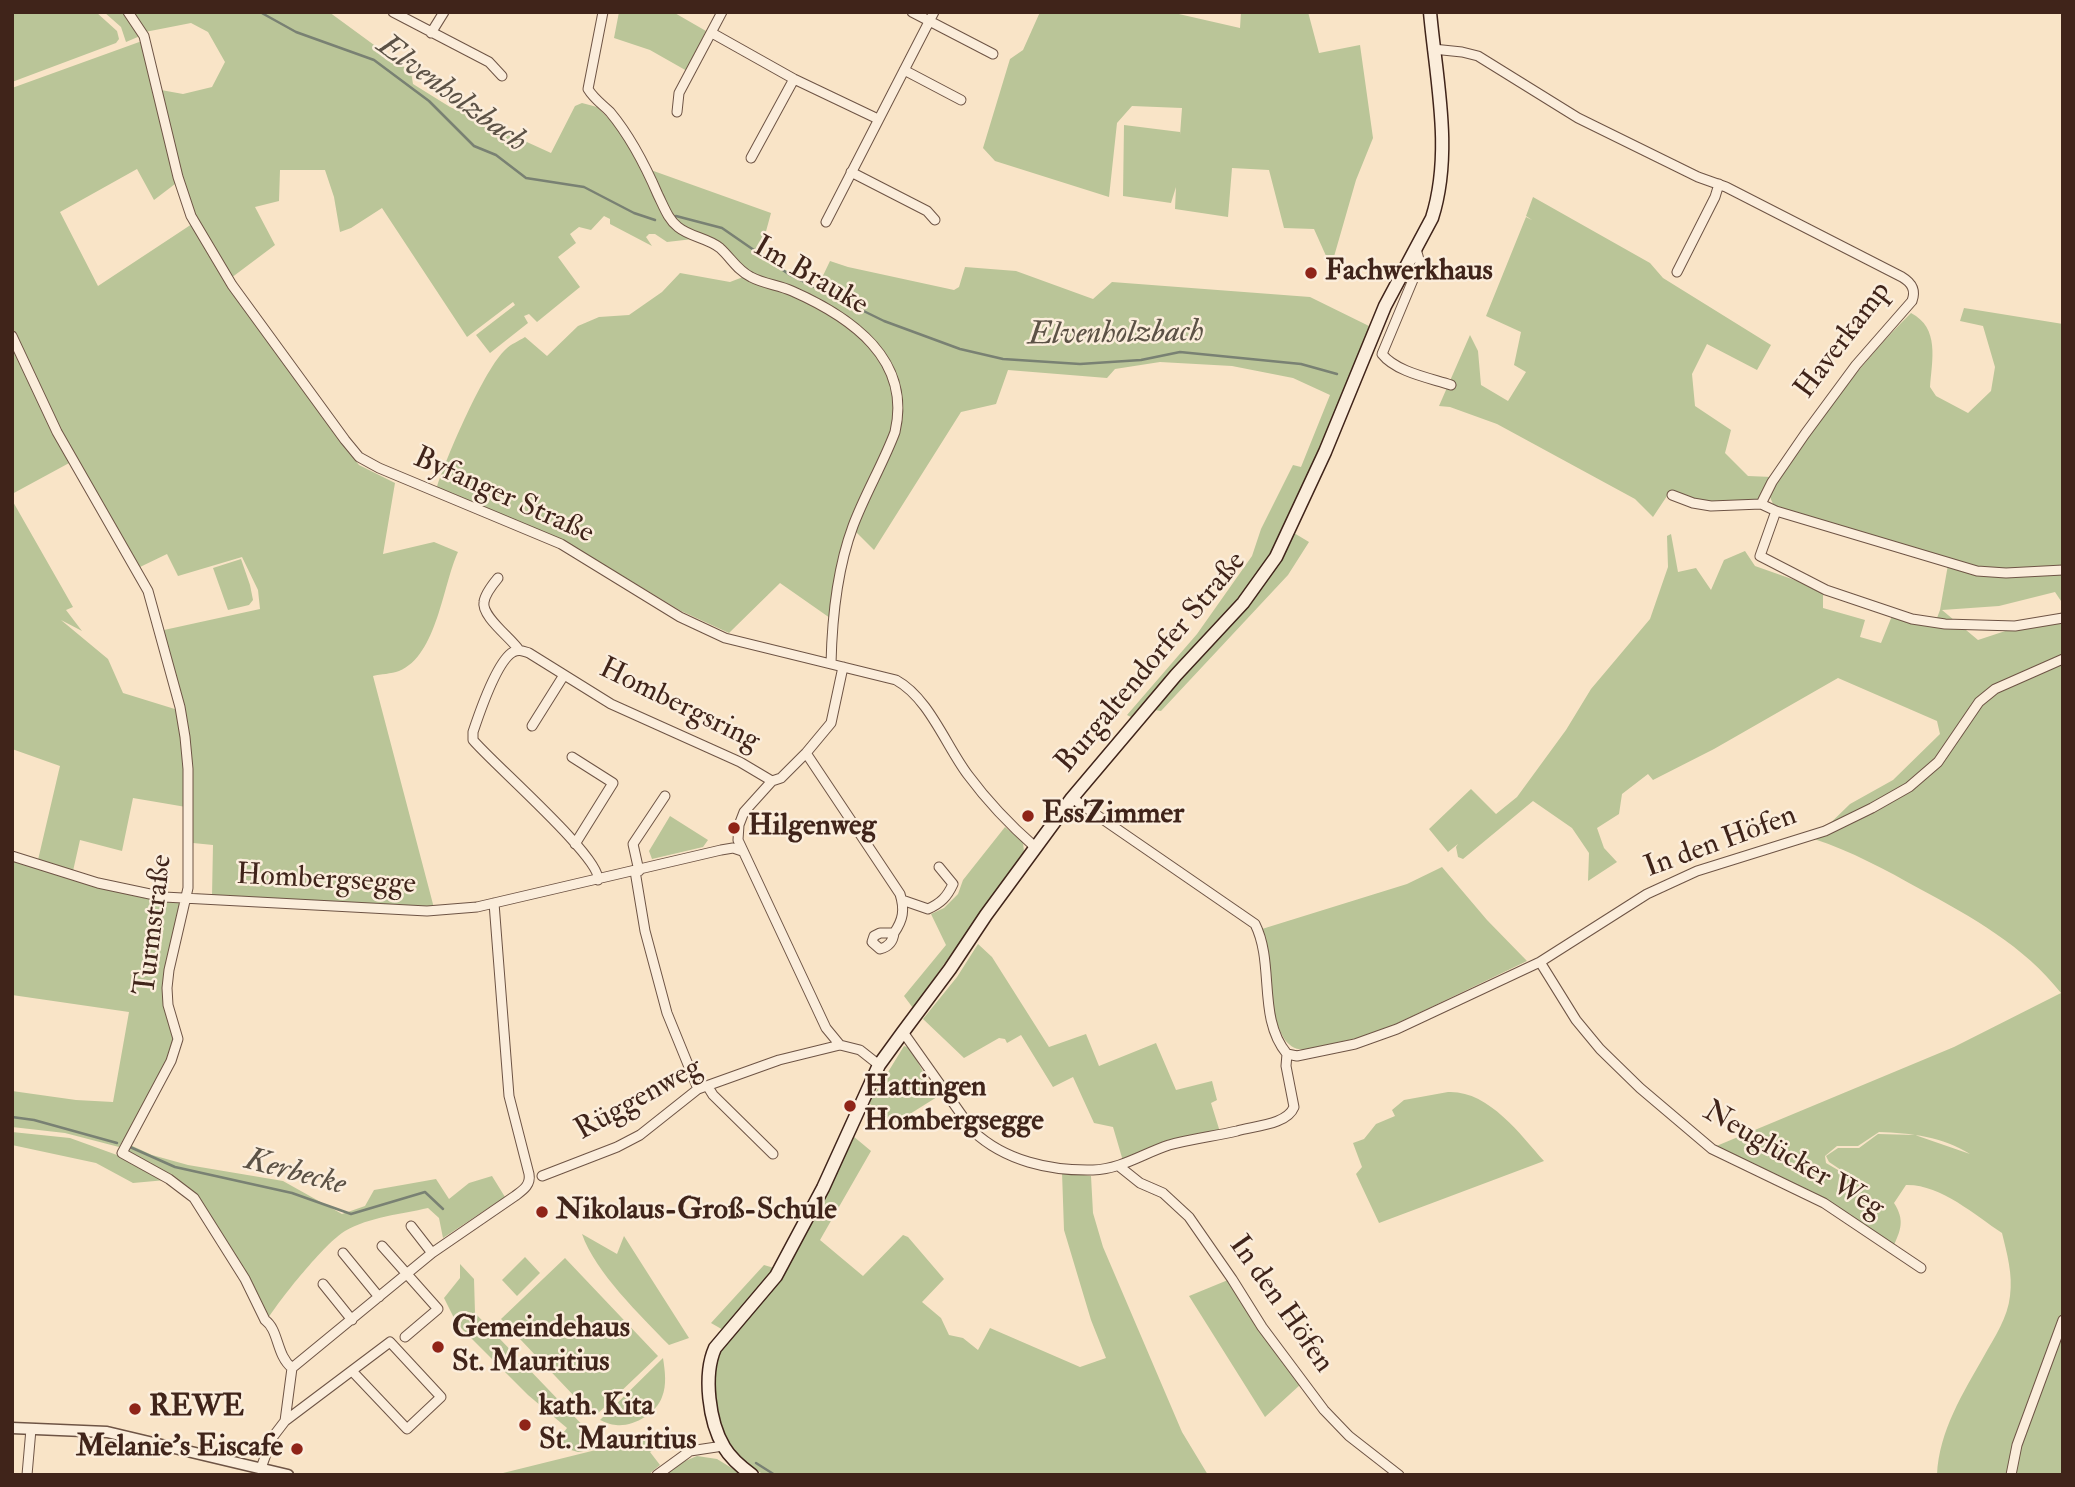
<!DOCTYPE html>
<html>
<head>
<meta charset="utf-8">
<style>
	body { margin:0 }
	#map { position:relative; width:2075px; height:1487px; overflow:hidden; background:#f9e4c7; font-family:"IM FELL Double Pica",serif }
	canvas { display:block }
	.frame { position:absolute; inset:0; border:14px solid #40241a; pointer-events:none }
</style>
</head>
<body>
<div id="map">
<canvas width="2075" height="1487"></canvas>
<div class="frame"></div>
</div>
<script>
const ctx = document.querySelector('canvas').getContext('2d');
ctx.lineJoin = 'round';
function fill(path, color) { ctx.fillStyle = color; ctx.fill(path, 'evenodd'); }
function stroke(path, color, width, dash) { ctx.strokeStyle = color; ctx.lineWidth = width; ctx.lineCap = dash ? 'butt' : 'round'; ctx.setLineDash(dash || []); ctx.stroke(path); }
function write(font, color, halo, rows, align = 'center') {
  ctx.font = font + ' "IM FELL Double Pica",serif'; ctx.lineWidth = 5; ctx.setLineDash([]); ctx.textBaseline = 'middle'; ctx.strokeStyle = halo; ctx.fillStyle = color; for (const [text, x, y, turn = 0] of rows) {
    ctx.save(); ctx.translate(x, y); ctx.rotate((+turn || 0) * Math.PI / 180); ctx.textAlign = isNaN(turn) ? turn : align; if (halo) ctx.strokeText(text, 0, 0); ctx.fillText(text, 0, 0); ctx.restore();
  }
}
fill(new Path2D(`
	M12,12h84l21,19 2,8 -3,4 -104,39z
	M104,12h19l17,24 -14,6 -5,-15z
	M133,12h196l82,60 2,12 37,23 101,46 24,-47 7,-3 15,4 25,25 24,42 24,52 23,13 -26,3 -12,-8h-6l-3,3 6,9 -42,-22v-5l-6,-3 -13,14 -12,-3 -9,7 6,9 -18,14 22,30 -43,35 -8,-8 -5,2 4,7 -38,30 -14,-18 39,-30 -2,-3 -46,35 -85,-129 -31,20 -11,4 -6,-35 -9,-27h-45l-1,31 -24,6 20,38 -44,33 -34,-59 -13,-30 -23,-99 22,4 29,-7 13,-25 -17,-30 -17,-9 -46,9z
	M619,12h54l33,19 -19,40 -37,-21 -36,-12z
	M1040,12h130l70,16 1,-16h67l11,41 41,-8 13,93 -17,42 -25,87 -17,-38 -30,-1 -15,-58 -37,-2 -4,49 -53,-8 1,-22 -5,16 -48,-7 1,-71 56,7v3l2,-27 -50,-2 -15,17 -8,74 -114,-36 -12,-13 27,-89 13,-9z
	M142,41l33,143 -21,16 -17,-31 -77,43 38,74 94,-62 119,176 48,65 36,18 -12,71 51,-12 24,10c-15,32 -21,104 -59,119 -8,3 -18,3 -26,5l61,232 -222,-12 1,-51 -20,-2 -8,-134 -16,-48 -5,-31 96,-21 -2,-19 -16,-33 -64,19 -11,-22 -27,13 -82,-140 -46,-95v-244z
	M648,169l123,44 -12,44 59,29 12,-25 18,6 106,23 5,-3 6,-20 51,4 77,28 19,-17 198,15 59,29 -14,42 -81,189 -141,161 -6,-3 70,-81 55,-78 9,-27 32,-64 8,2 29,-72 -37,-17 -61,-12 -72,-4 -45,7 -8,9 -99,-8 -12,34 -35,8 -87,138 -19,-19 38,-83 8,-30 -2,-32 -13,-25 -25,-31 -118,-60 -28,-28 -32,-14 -12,-12z
	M1533,197l117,66 13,15 108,67 -14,25 -50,-26 -15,30 3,32 36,24 -6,23 23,23 24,1 -12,21 -6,3 -45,1 -40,-9 -16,24 -18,-18 -138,-75 -47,-17 -11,-1 31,-71 8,16 3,34 27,16 18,-29 -12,-7 7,-33 -35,-16 40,-99 6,3 -6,-4z
	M680,273l50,9 13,-5 45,15 44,21 27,20 26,30 10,23 2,31 -26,64 -23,46 -18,91 -50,-35 -51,50 -48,-22 -118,-71 -126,-53c9,-29 48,-120 69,-138 5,-5 13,-8 19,-12l22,19 31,-30 21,-9 30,-2 33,-23z
	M1964,308l99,16v280l-8,-12 -56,14 -57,4 36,30 85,-28v863h-126c2,-44 26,-82 47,-119 10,-18 24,-39 26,-60 3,-22 -3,-42 -8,-63 -27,-18 -62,-49 -96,-48l-12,18c11,17 7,27 -1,44l-36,-26 -143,-74 240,-100 107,-54c-37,-47 -89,-76 -141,-104 -34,-19 -69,-38 -106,-50l36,-35 43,-24 47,-46 -3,-13 -99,-43 -124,71 -61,31 -5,-6 -26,20 -3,20 -22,14 7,20 13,14 -29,19 1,-28 -17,-25 -39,-27 -70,58 -5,-2 -2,-10 2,-3 -10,8 -19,-23 42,-40 25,25 21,-17 49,-67 25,-41 59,-70 18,-52 -1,-31 4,-2 7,38 18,-4 15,22 13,-30 21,-9 10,15 68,24v18l42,12 -5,17 21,6 11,-27 42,10 6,-16 9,-51 -161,-48 -15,-7 -4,-9c42,-64 87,-128 142,-182 29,15 21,47 19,74l6,9 32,17 23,-22 4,-24 -12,-41 -23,-5zM1879,1132c32,1 64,5 91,22l-55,-19 -37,-1 -19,14h-21l-12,8 3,6 33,22 -36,-21 -1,-7 12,-10h21z
	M12,343l59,119 -59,32z
	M12,500l61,107 -7,3 16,21 -21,-11 47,39 15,34 55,17 4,27 4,70 -53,-9 -11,53 -42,-11 -7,31 -35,-11 22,-94 -48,-17z
	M1289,530l20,12 -21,33 -127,136 -13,-2 95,-106z
	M241,559l9,26 3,15 -4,5 -21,5 -15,-42z
	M670,816l38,24 -5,7 -51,12 -3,-8z
	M1005,827l18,15 1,10 -111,156 -9,-12 42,-51 -15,-31 13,-6 14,-14 5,-14z
	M12,861l106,31 62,11 -12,54 7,89 -32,61 -24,40 -54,-14 -53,-6v-36l64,9 37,2 16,-90 -117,-17z
	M1442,867l45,53 40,41 -152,73 -70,16c-6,-1 -11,-1 -15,-5 -23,-19 -18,-87 -28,-116l145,-45z
	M978,944l14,13 57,90 37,-13 13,32 57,-23 20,47 36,-9 5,19 -6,3 9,29 -97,29 -10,-34 -19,-4 -21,-46 -20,10 -32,-52 -14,8 -2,-4 -6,-1 -35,20 -41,-39 34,-42z
	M904,1046l6,2 27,49 -40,25 -8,-2 -20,-17z
	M1448,1092c40,-2 72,42 96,69l-165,62 -23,-49 6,-7 -9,-24 11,-4 12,-15 19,-8 -3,-6 12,-10z
	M12,1132l58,6 47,17 49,25 -33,3 -37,-20 -84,-18z
	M853,1136l18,15 -51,89 43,36 40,-41 5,2 36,42 -22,23 19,16 8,17 14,3 15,12 12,-22 90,39 26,-9 -15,-38 -27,-90 -2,-58 29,4 2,37 10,34 79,185 26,43h-444c-13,-9 -25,-16 -33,-29 -12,-18 -19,-61 -16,-82 2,-11 10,-20 17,-29l-21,-12 53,-58 20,6z
	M128,1144l24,11 36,10 95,16 59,33 23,-8 9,-16 62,-11 13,20 20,-16 23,-7 13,21 -62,41 -4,-20 -11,-10c-26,6 -59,9 -83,23 -20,12 -65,68 -78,89l-66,-115 -78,-52z
	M582,1234l35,20 7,-18 65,102 -20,7c-28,-29 -74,-73 -87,-111z
	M525,1257l15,16 -23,23 -15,-16z
	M565,1258l93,98 -64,61 -93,-98z
	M460,1264l14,15 1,34 118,123 17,5 34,-5 12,12 -6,4 10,13 -12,10h-144l-1,-2 113,-28 -38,7 -24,-7 13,-17 -39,-33 -71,-71 -13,-26 16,-20z
	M1228,1280l73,104 -36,33 -76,-121z
	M663,1358c2,13 4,27 -1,39 -6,17 -29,30 -46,28 -5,0 -11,-3 -16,-5z
	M697,1456l20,3 26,16h-81l9,-8z`), '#bac598');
stroke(new Path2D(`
	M260,12l36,20 78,28 55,41 45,45 22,9 30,23 58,9 50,26 21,7
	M676,216l46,12 68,47 94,46 76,28 43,10 77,5 61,-4 39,-8 121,12 36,10
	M12,1117l22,3 83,23
	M130,1147l45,20 117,26 59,21 74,-22 18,17
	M756,1463l19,12`), '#798173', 2.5);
const minor = new Path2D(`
	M128,12l16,24 34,141 13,39 41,69 113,155 14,17 20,11 182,76 119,73 45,21 171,42c33,18 50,66 72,95 20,27 42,50 67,72
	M393,12l96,50 13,14
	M603,12l-15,77c6,10 14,15 22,23 20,24 36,55 48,83 6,12 10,24 20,32 12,10 30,11 42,21 11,10 18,23 31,29 13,7 28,8 41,14 59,26 120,68 103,141 -12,32 -30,62 -42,94 -16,43 -21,92 -22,138
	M912,12l81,42
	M431,33l13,-21
	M712,33l82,46 84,40
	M1433,49l29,3 16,4 100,62 120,59 28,10 176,90c10,6 14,13 10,24l-56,64 -51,69 -33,48 -11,22
	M904,70l57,30
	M677,112l2,-19 43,-81
	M751,158l43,-79
	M851,172l76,39 8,9
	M826,222l108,-210
	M1416,249l4,14 -38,91c14,18 48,24 69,31
	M1677,272l38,-75 4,-13
	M12,336l45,96 91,159 32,116 5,30 3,32v119l-19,82 -2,18 1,17 10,34 -7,22 -49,92 47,26 25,19 51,81 20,41c14,10 11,35 27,48
	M1672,495l21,8 18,3 50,-2 15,7 201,60 29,2 57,-3
	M1776,511l-16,45 66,34 86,29 33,5 70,2 48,-8
	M498,578c-5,6 -13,16 -14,24 -3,14 27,36 35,48
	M843,667l-12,56 -25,30 -25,25 -9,3 -28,31 -5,13 -1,15 88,188 14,17 20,5 19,15
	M532,726l32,-51
	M806,753l94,141c5,16 3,26 -6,39h-14l-6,3 -2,6 8,7c8,-2 13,-7 14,-16
	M572,757l41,26 -38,61
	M1072,798l183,126c20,40 2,94 32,130l10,2 58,-12 42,-15 143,-67 107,-68 50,-23 128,-40 47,-23 37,-21 29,-25 41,-60 16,-13 68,-30
	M12,856l86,27 66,14 263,14 50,-4 244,-57 12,-2 9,3
	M635,871l10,60 22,82 31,76
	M639,871l-6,-27 32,-48
	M598,880c4,-22 -106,-117 -125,-140v-8c6,-18 24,-71 40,-80 6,-3 10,-1 16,1l82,51 129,58 32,19
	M902,900l26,9c13,-6 19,-12 25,-25l-14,-17
	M1540,962l36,58 24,29 40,39 72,61 112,54 97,65
	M903,1032l70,99c32,30 77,40 120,39 28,-1 49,-16 76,-25 22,-6 46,-9 68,-14 16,-5 50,-6 57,-24l-8,-41 1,-12
	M708,1087l5,8 60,59
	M1120,1167l20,16 23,10 26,24 43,62 30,48 62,83 25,26 50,39
	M542,1176l75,-29 23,-12 58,-46 81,-29 61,-15
	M411,1226l21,27
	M382,1246l56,63 -33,28
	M343,1253l36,44
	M323,1284l29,36
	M292,1368l140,-115 83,-57c8,-6 16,-11 14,-22l-20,-78 -15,-193
	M285,1421l7,-53
	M261,1468l11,-30 13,-17 105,-79 51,55 -34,32 -55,-58
	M27,1475l4,-46
	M657,1475l33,-24 33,-5
	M2011,1475l6,-30 46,-125`);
const tertiary = new Path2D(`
	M12,1428l95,4 181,43`);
const secondary = new Path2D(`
	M752,1475c-11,-8 -21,-16 -28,-28 -15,-25 -21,-72 -9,-99l61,-72 47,-88 56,-123 24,-33 47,-63 36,-54 86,-117 104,-123 67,-72 33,-46 49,-105 60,-146 47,-88c21,-66 4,-139 -2,-206`);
stroke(minor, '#6e5445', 11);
stroke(tertiary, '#6e5445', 13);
stroke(secondary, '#40241a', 15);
stroke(minor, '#fbeddb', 9);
stroke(tertiary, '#fbeddb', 10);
stroke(secondary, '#fbeddb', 12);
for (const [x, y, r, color] of [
	[1311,273,7,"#8f2418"],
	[1028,816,7,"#8f2418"],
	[734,828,7,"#8f2418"],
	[850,1106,7,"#8f2418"],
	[542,1212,7,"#8f2418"],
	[438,1347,7,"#8f2418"],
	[135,1409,7,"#8f2418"],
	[525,1425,7,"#8f2418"],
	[297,1449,7,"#8f2418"]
]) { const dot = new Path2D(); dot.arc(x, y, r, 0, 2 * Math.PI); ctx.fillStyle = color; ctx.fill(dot); stroke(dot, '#fbeddb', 2.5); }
write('bold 30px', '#40241a', '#fbeddb', [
	["Fachwerkhaus",1325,273],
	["EssZimmer",1042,816],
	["Hilgenweg",748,828],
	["Hattingen",864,1089],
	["Hombergsegge",864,1123],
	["Nikolaus-Groß-Schule",556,1212],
	["Gemeindehaus",452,1330],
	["St. Mauritius",452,1364],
	["kath. Kita",539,1408],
	["St. Mauritius",539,1442],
	["REWE",149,1409],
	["Melanie's Eiscafe",283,1449,"right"]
], 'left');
write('30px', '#40241a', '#fbeddb', [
	["Im Brauke",810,277,30],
	["Haverkamp",1844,341,-53],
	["Byfanger Straße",503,497,24],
	["Burgaltendorfer Straße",1152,663,-50],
	["Hombergsring",679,706,26],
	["In den Höfen",1721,843,-20],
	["Hombergsegge",326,881,3],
	["Turmstraße",155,925,-83],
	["Rüggenweg",639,1100,-29],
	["Neuglücker Weg",1793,1161,30],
	["In den Höfen",1280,1305,55]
]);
write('italic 32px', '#5c5246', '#fbeddb', [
	["Elvenholzbach",451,95,36],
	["Elvenholzbach",1116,335,-1],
	["Kerbecke",295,1174,15]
]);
</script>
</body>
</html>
